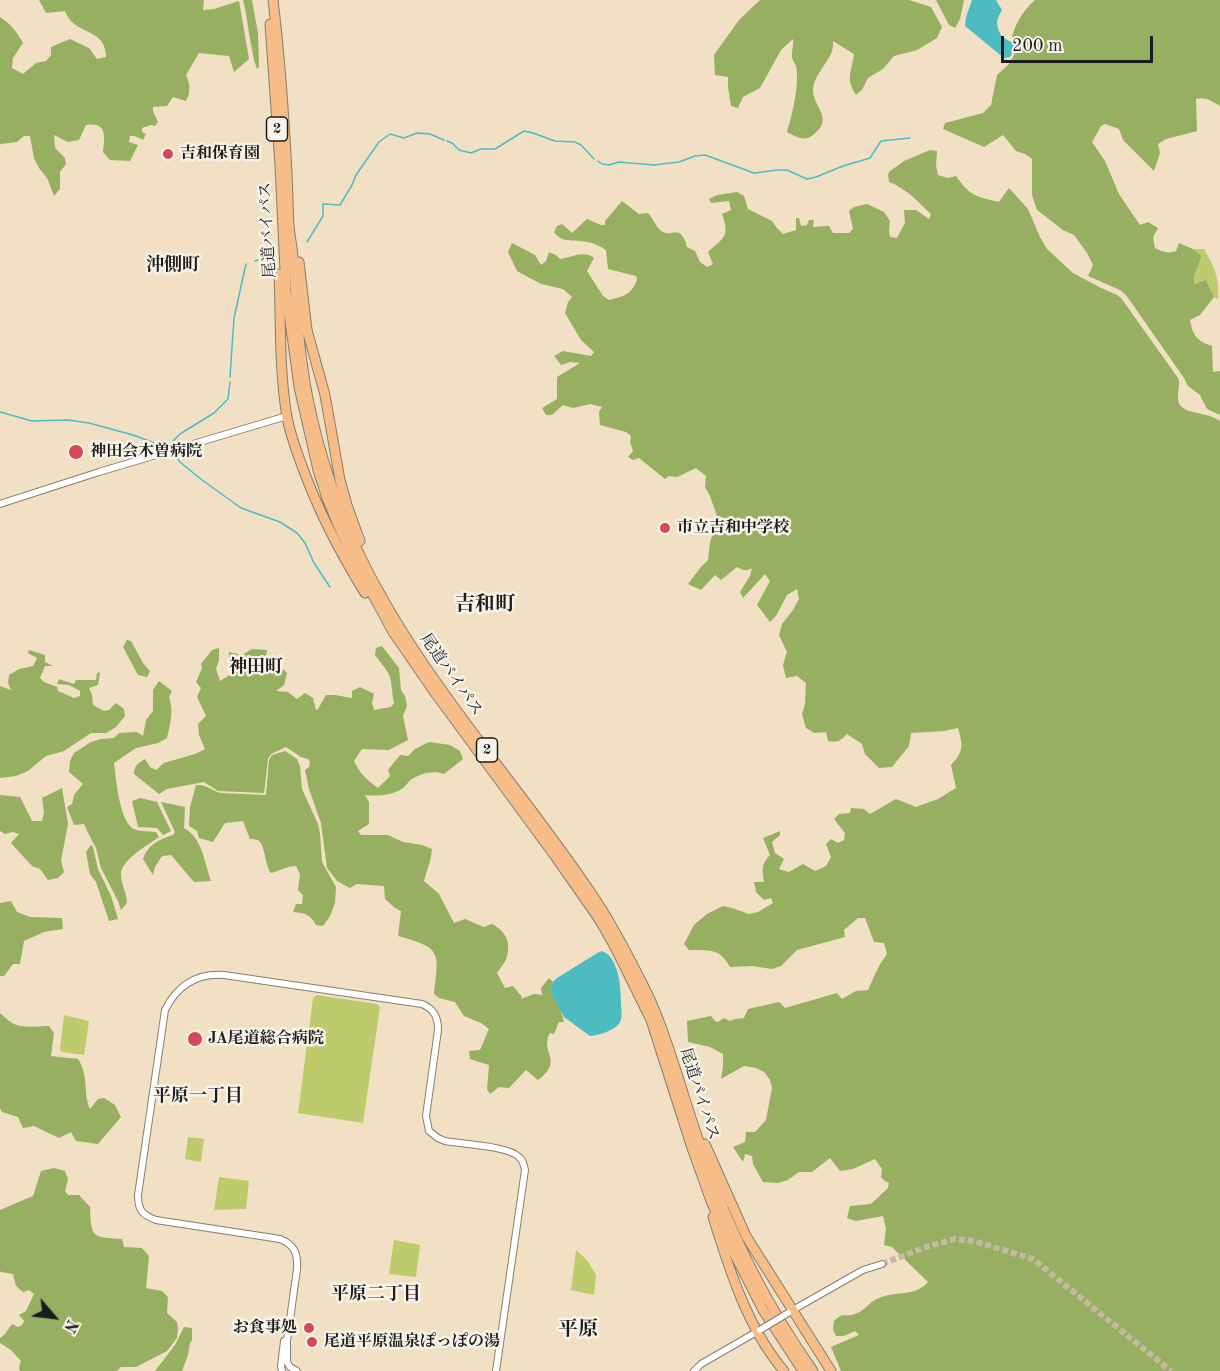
<!DOCTYPE html>
<html>
<head>
<meta charset="utf-8">
<style>
	body { margin:0 }
	#map { position:relative; width:1220px; height:1371px; overflow:hidden; background:#f1e0c3; font-family:"Old Standard TT",serif }
	canvas { display:block }
	.north { position:absolute; left:24px; top:1287px; width:60px; height:60px; -webkit-text-stroke:4px #f7f3e8; paint-order:stroke; rotate:118deg; font-size:16px; font-weight:700; line-height:24px; text-align:center; color:#1c1c1c }
	.north::after { content:''; display:block; margin:auto; width:21px; height:27px; background:#1c1c1c; clip-path:polygon(50% 0,100% 100%,50% 72%,0 100%) }
	.scale { position:absolute; left:1001px; top:36px; width:152px; height:27px; box-sizing:border-box; border:3px solid #1c1c1c; border-top:0; padding-left:8px; font-size:18px; line-height:21px; white-space:nowrap; color:#1c1c1c; -webkit-text-stroke:4px #f7f3e8; paint-order:stroke }
</style>
</head>
<body>
<div id="map">
<canvas width="1220" height="1371"></canvas>
<div class="north">N</div>
<div class="scale">200 m</div>
</div>
<script>
const ctx = document.querySelector('canvas').getContext('2d');
ctx.lineJoin = 'round';
function fill(path, color) { ctx.fillStyle = color; ctx.fill(path, 'evenodd'); }
function stroke(path, color, width, dash) { ctx.strokeStyle = color; ctx.lineWidth = width; ctx.lineCap = dash ? 'butt' : 'round'; ctx.setLineDash(dash || []); ctx.stroke(path); }
function write(font, color, halo, rows, align = 'center') {
  ctx.font = font + ' "Old Standard TT","Noto Serif JP",serif'; ctx.lineWidth = 5; ctx.setLineDash([]); ctx.textBaseline = 'middle'; ctx.strokeStyle = halo; ctx.fillStyle = color; for (const [text, x, y, turn = 0] of rows) {
    ctx.save(); ctx.translate(x, y); ctx.rotate((+turn || 0) * Math.PI / 180); ctx.textAlign = isNaN(turn) ? turn : align; if (halo) ctx.strokeText(text, 0, 0); ctx.fillText(text, 0, 0); ctx.restore();
  }
}
fill(new Path2D(`
	M1193,249h11c10,17 16,30 14,51l-4,-3 -8,-17 -12,4v-8l8,-20z
	M317,995l60,9 3,3 -17,116 -65,-10 15,-115z
	M64,1015l25,6 -5,34 -22,-3 -2,-3z
	M188,1137l16,2 -3,23 -16,-3z
	M219,1177l30,4 -3,28 -32,1z
	M394,1240l26,5 -4,32 -27,-3z
	M576,1250l11,10 9,15 -2,20 -23,-5z`), '#bdcb6d');
fill(new Path2D(`
	M39,0h165l-1,10 11,-1 25,-8 10,58 -15,13 -5,-16 -30,-3 -13,22c4,9 5,17 0,26l-13,-4 -6,9 -14,1v4l5,11 -3,4 -4,-1 -9,3v4l4,2 -3,6 -8,-4h-5l-1,6 9,3 -8,16 -20,-1 -7,-8c2,-16 4,-30 -17,-27l-7,15 -11,2 -14,-7 1,13 10,10 1,6 -6,8v17l-6,7 -7,-18 -8,-10 -5,-10 -4,-22h-6l-7,6 -16,2 -1,1v-128c10,6 17,15 23,26l-10,15 -1,10 11,6 13,-11 10,-2 5,-6v-8l19,-8 19,9 8,11 9,-2c0,-26 -24,-23 -36,-37 -2,-3 -4,-6 -5,-9l-19,2z
	M243,0h9l6,33 1,34 -2,2 -3,-9 -4,-21 -5,-31z
	M760,0h149l22,7 11,20 -5,11 -20,12 -23,6 -11,13 -15,9 -6,12 -6,5c-11,-16 -4,-24 -2,-41l-21,-13c0,4 0,9 -2,13 -6,12 -16,21 -18,34 -2,18 23,30 0,47 -8,7 -17,2 -26,-3 5,-16 13,-49 9,-66 -1,-3 -3,-5 -4,-8 -1,-6 2,-13 1,-19l-12,11 -21,38 -17,9 -5,11 -7,-2 -3,-19v-10l-13,-2 -1,-20 25,-35z
	M936,0h28l-4,19 -5,9 -6,-3z
	M1035,0h185v106c-6,-4 -16,-10 -24,-7l1,32 -31,8 -8,5 2,9 -6,18 -31,-31 -4,-11 -14,-5 -4,2 -9,16 13,19 14,33 21,31 8,-3 10,6 -5,9 2,11c7,4 13,6 21,3l3,-8 14,6 9,7 -8,20v8l12,-4 8,17 -14,18 -10,5c2,15 8,22 22,26l1,26 7,-1v44l-13,-6 -7,-14 -12,-9 -4,-8 -58,-83 -6,-5 -32,-14 5,-11 -6,-12 -13,-18 -11,-5 -26,-20 -5,-15v-36l-7,-5 -9,-3 -13,-16 -19,12 -41,-18 2,-6 38,-10 8,-8 6,-30 12,-11 10,-18 -7,-10c5,-15 11,-25 23,-36z
	M930,150l7,1 -1,15 2,9 10,3 8,-2c15,21 19,20 43,26l10,-14 19,21 12,28 7,12 26,24 26,14 18,8 4,3 57,80c3,7 -1,13 0,20 0,14 18,14 28,17 5,1 9,3 14,6v950h-379l-10,-24 28,-12 -4,-4 -11,5h-8l-3,-6 1,-9c10,-10 10,-3 21,-7 10,-3 15,-13 24,-16 18,-8 34,0 49,-16l-36,-35 -8,-2 2,-16 -3,-13 -27,5 -9,-3 3,-12 21,-2 17,-16 1,-5 -4,-2 -4,-4 1,-8 -7,-10 -22,10 -13,2 -10,-13 -18,14h-13l-11,8 -10,3 -15,-1 -10,-18 -1,-8 -7,-2 -2,8 -10,-15 12,-5 1,-10h9l11,-12 6,-32 -2,-8 -6,-8 -8,-4 -12,-2 -23,13 2,-12v-13l-13,-7 -22,-5 -1,-21 24,-5 4,5 3,1 6,-4 6,3 5,-2 9,-1 4,-9 31,-7 6,6 52,-15 5,6 14,-8 12,-1 11,-24 8,-12 -3,-11 -10,-1 -9,-24h-7l-14,12 1,7 -48,13 -16,16 -9,3 -20,-3 -22,1c-11,-20 -21,-16 -41,-17l-5,-6 10,-19 13,-11 16,-8 9,2 17,6 9,-2 15,-9 -2,-5 -7,2 -8,-8 -2,-10h10c-2,-12 -3,-18 6,-27l-7,-17 17,-7v4l-8,7 3,11 9,6 -5,10 10,3 14,-8 12,7 11,-5 5,-9 -5,-13 5,-5 7,4 6,-3 1,-7 -11,-14 5,-5 11,-1 1,-5 13,1 6,5 26,-15 20,8 22,-8 18,-11 -5,-23c13,-14 12,-19 7,-37l-14,3 -33,2 -2,13 -17,21 -13,1 -14,-14 -3,-10 -15,-10c-6,7 -10,9 -19,7l-2,-9 -12,1 -8,-5 -4,-14 3,-10 1,-21 -9,-7 -11,2 -3,-13 4,-13 -8,-17 3,-11 11,-14 6,-11 -2,-10 -10,6 -11,21 -6,6 -13,-17 13,-24 -5,-7 -22,24 -3,-6 10,-16 2,-8c-6,4 -9,2 -15,-1l-16,13 -6,-5 -14,15 -13,-6 13,-17 7,-7 2,-18 8,-23 -8,-23 -5,-9 1,-11 -10,-8 -19,9 -8,-1 -4,3 -26,-21 -6,2 -5,-3 5,-6 -3,-9 1,-6 -5,-4 -26,-7 -1,-13 3,-5 -12,-3 -17,4 -10,-3 -11,10h-6l-4,-7 15,-9v-22l23,-14 -10,-1 -9,3 -7,-9 9,-5 28,5 3,-4 -13,-12 -16,-27 3,-11 4,-5 -9,-8 -22,-5 -24,-13 -9,-19 4,-9 23,12 6,10 5,-4 3,-9 7,3 4,4c12,-2 24,-9 34,-1l-7,13 16,25 6,4c14,-3 23,-6 28,-20l-1,-4 -28,-7 -2,-19c-6,-4 -12,-7 -19,-8 -12,-3 -25,2 -33,-10l3,-6 5,-2 10,9 15,-14 14,6h4v-4l17,-20 17,13 9,-1c3,3 10,16 12,17 11,10 20,-9 27,17l8,4 5,11 7,5 6,-3 -5,-12c16,-15 22,-15 14,-38l9,-4 -2,-9 -18,2 -2,-4 8,-4 20,-3 7,4 4,13 24,12 5,7 6,6 13,-4v-12h3l2,8 6,-1 2,-5h5l-1,7 16,-1 4,7h16l4,-4 -4,-18 5,-4 13,-3 17,8 6,9 -1,10 1,6 7,1 8,-15 -1,-13h12l13,9 2,-5c-14,-13 -24,-25 -42,-32l-1,-7 1,-3 15,-11z
	M127,640l4,1 12,22 7,8 -3,6 -9,-2 -15,-28z
	M382,646l17,22 2,22 4,6 2,10 -4,10 5,24 -19,10 -27,-1 -8,12c6,13 13,19 24,27l12,-12 -2,-6 12,-15 8,1 7,-7 14,-7 21,3 10,6 3,8 -19,15c-11,-4 -22,-1 -32,5 -5,4 -8,10 -14,12 -11,5 -22,5 -33,4l4,7v22l-11,7 3,4h27l15,7 19,3 10,4c-1,13 -5,20 -8,32l15,13 15,29 11,-4 19,8 8,-3c13,7 19,17 15,32 -1,6 -7,12 -10,17l8,15 8,-2 9,11 -1,2 13,-5 8,1 -1,-7 8,-10 4,4 -3,9 10,17 4,14h-5l-5,12 -4,-1c-11,19 15,27 -12,47l-12,-10 -17,18 -10,-1 -9,7 -3,-5 2,-24 -19,-6 -1,-8 11,-1 9,-21 -8,-6 -17,-7 -9,-14 -16,-4 -5,-4c5,-42 8,-46 -36,-58l3,-25 -6,-3 -10,-9 -1,-13 -27,-2 -7,4 -13,-7 -10,-13 -6,-45 -12,-34 -4,-19 4,-3 1,-5 -2,-3 -7,-2 -15,-10 -15,7 -3,5 -4,34 -46,-2 -14,-9 -37,7 -8,5 -25,-20c-1,-7 5,-12 11,-15l5,8 6,3 8,-7 31,-9 10,-5 -6,-14 -1,-11 8,-8 -9,-19 4,-9 -5,-6 6,-14 -1,-4 11,-14 7,-2v12l-3,9 4,12 13,-8 -4,-9v-12l13,3 10,-6 15,1 -2,13 15,3 7,7 -3,12 -8,6 12,1 9,7 8,-6 8,5 3,12 2,-1 8,-14h9l17,3v-7l8,-4 14,7 -2,9 2,7 17,-3 3,-4c-2,-8 -2,-19 -4,-26 -3,-8 -10,-15 -15,-22l1,-7z
	M29,650l16,5v7l8,4h-8l-5,12 4,4 13,5 1,4 16,7 6,-2v-5l-11,-6 -12,-1 2,-5 15,5 2,-4h20l1,-7 3,-1 -2,13 -9,3 3,7 1,10 11,6 5,-1 7,-7 8,6 1,7 -9,11 -10,6h-15l-27,18 -18,5 -18,15 -12,5 -16,2v-92l11,4 -3,-7 1,-8 10,-6 14,-3 4,-8 -9,-5z
	M159,681l13,10 -3,6c5,14 1,27 -2,41l-9,5 -22,5 -22,15c2,15 5,55 18,65 6,4 17,3 24,4l3,5c-11,8 -38,23 -38,37 0,10 6,20 6,29l-6,7 -3,-9 -17,-33 -5,-20 -5,-9 -7,-15 -10,1 -7,-18 5,-3 2,-9 9,-11 -14,-12 1,-11 4,-8 17,-11 10,-3 13,-1 5,-5 18,-1 6,4 3,-16 7,-9v-21z
	M285,751l12,8 3,7 2,23 16,35 2,10 2,28 14,25 -1,16 -5,13 -7,10 -7,-1c-6,-11 -11,-12 -23,-13l3,-8h6l1,-9 -5,-5 2,-16 -4,-8c-9,0 -17,5 -25,7 -6,-8 -6,-26 -11,-31 -2,-3 -7,-3 -10,-3l-7,-18 -18,2 -12,19 -14,-4 -2,-7 -8,-5 1,-19 6,-22c10,-1 16,6 25,8l45,2 3,-35 3,-5z
	M62,788l6,36 -7,37 3,11 -6,6 -10,2 -8,-11 -8,-3 -21,-23 8,-9 -6,-2 -8,2 -5,-3v-36l20,2 12,24h10l2,-9 -2,-14z
	M140,798l17,4 14,29 -8,4 -6,-7 -19,-1 -6,-26z
	M161,802l24,5 -1,21c18,9 21,36 27,53l-17,1 -23,-27 -9,1 -7,11 -2,8 -10,-16c4,-14 17,-20 30,-24l2,-3z
	M91,845l2,2 5,22 13,27 7,23 -9,2 -13,-39 -6,-8 -4,-22z
	M11,901l6,11 13,5 32,1 1,11 -19,3 -20,9 -4,23h-7l-9,12h-4v-73z
	M0,1013c4,3 7,7 12,10 10,6 25,3 37,3l5,7 -3,23 27,3c12,19 4,32 12,50l8,-10 6,-1 11,7 6,12 -23,27 -22,-3 -5,-9 -12,6 -25,-12 -11,2 -5,-11 -16,-5 -2,-4z
	M54,1168l11,3 3,8 -3,12 3,4h11l11,12c1,31 2,30 32,32l2,8 18,1 7,8 -3,32 16,3 6,6 -1,16 10,9 1,5 -1,11 -10,13 -31,16h-15l-4,4h-97l-1,-3 2,-7 -10,-11 -11,-7v-5l5,-4 7,-10 6,3 4,-2 2,-4 -5,-6 7,-4 8,-17 -5,-4 -6,2 -7,-6 -3,-12 -12,-2 -1,-1v-61l33,-14 8,-25z
	M184,1327l8,1v12l-2,3 -2,12 -6,16h-27l20,-26z`), '#96af60');
fill(new Path2D(`
	M972,0h24l6,10c-7,12 -6,15 0,27l15,8 -7,12 -6,1 -39,-32 1,-9z
	M602,951c17,6 19,37 19,52 0,6 2,14 -1,19 -5,9 -21,13 -30,14l-26,-19 -14,-26 3,-9 4,-4 42,-26z`), '#4dbcc2');
stroke(new Path2D(`
	M447,141l5,2 7,7 12,3 10,-4h14l29,-18 9,2 22,8 20,1 6,3 13,14
	M598,161l4,3 7,1 10,-3 35,3 25,-3 16,-6 10,-1 49,18 24,-3h9l20,9 9,-2 27,-11 27,-8 11,-17 29,-3
	M307,242l16,-26v-12l17,1 12,-20 4,-10 23,-33 11,-8 14,4 13,-5 13,1 14,6
	M255,261l13,-4
	M230,377l4,-59 12,-54
	M0,412l32,9 36,-1 21,3 44,12 35,13
	M168,446l12,-12 34,-21 14,-14 2,-17
	M172,452l8,10 22,18 39,28 39,14 17,11 8,10 9,20 16,24`), '#4dbcc2', 1.5);
stroke(new Path2D(`
	M882,1264l44,-17 29,-8 19,2 59,18 138,112`), '#c6b9a2', 6, [6, 3]);
const tertiary = new Path2D(`
	M0,504l99,-32 188,-56
	M791,1311l72,-41 19,-6
	M282,1371l-1,-5 3,-25
	M297,1371l-7,-4 -3,-5v-21l10,-72c1,-15 -2,-24 -17,-30l-124,-19c-14,-5 -18,-10 -18,-25l27,-185c12,-24 31,-37 59,-35l198,29c12,5 16,13 16,26l-12,86 3,15 9,7 7,3c17,3 63,5 74,16 4,3 5,8 6,13l-29,201
	M694,1371l7,-7 59,-34`);
const motorway = new Path2D(`
	M273,0c7,57 11,115 14,173 1,18 1,36 2,53 1,10 3,20 4,30 3,35 4,71 9,106 7,55 23,109 43,160 56,137 164,249 246,371 20,29 36,60 52,92 15,29 25,61 35,92 9,29 18,57 28,86 26,74 62,144 107,208
	M270,24l10,141 6,126 13,96 19,83 9,28 12,29 22,46 32,59 40,58 122,166 44,63 16,28 36,73 41,128 19,53 20,46 32,63 40,61
	M299,262l8,68 18,65 15,85 7,25 13,36
	M279,274c2,48 0,96 8,143 3,17 9,33 15,49 17,47 37,85 63,127
	M705,1144l41,92 85,135
	M713,1217c16,52 35,112 71,154`);
stroke(tertiary, '#867e70', 8);
stroke(motorway, '#867e70', 11);
stroke(tertiary, '#fff', 6);
stroke(motorway, '#f7bd88', 9);
const tertiaryBridge = new Path2D(`
	M760,1330l28,-17`);
stroke(tertiaryBridge, '#867e70', 8, []);
stroke(tertiaryBridge, '#fff', 6);
for (const [x, y, r, color] of [
	[168,154,6,"#d1495b"],
	[76,452,8,"#d1495b"],
	[665,528,6,"#d1495b"],
	[195,1039,8,"#d1495b"],
	[309,1328,6,"#d1495b"],
	[312,1342,6,"#d1495b"]
]) { const dot = new Path2D(); dot.arc(x, y, r, 0, 2 * Math.PI); ctx.fillStyle = color; ctx.fill(dot); stroke(dot, '#f7f3e8', 2); }
for (const [x, y, w] of [
	[277,129,21],
	[487,750,21]
]) { const box = new Path2D(); box.roundRect(x - w / 2, y - 12, w, 24, 4.5); ctx.fillStyle = '#f7f3e8'; ctx.fill(box); stroke(box, '#1c1c1c', 1.5); }
write('bold 15px', '#1c1c1c', null, [
	["2",277,129],
	["2",487,750]
]);
write('bold 16px', '#1c1c1c', '#f7f3e8', [
	["吉和保育園",180,154],
	["神田会木曽病院",90,452],
	["市立吉和中学校",677,528],
	["JA尾道総合病院",208,1039],
	["お食事処",297,1328,"right"],
	["尾道平原温泉ぽっぽの湯",324,1342]
], 'left');
write('16px', '#1c1c1c', '#f7f3e8', [
	["尾道バイパス",268,230,-93],
	["尾道バイパス",451,675,55],
	["尾道バイパス",699,1094,72]
]);
write('bold 18px', '#1c1c1c', '#f7f3e8', [
	["沖側町",173,265],
	["神田町",256,667],
	["平原一丁目",198,1096],
	["平原二丁目",376,1294]
]);
write('bold 20px', '#1c1c1c', '#f7f3e8', [
	["吉和町",485,605],
	["平原",578,1330]
]);
</script>
</body>
</html>
